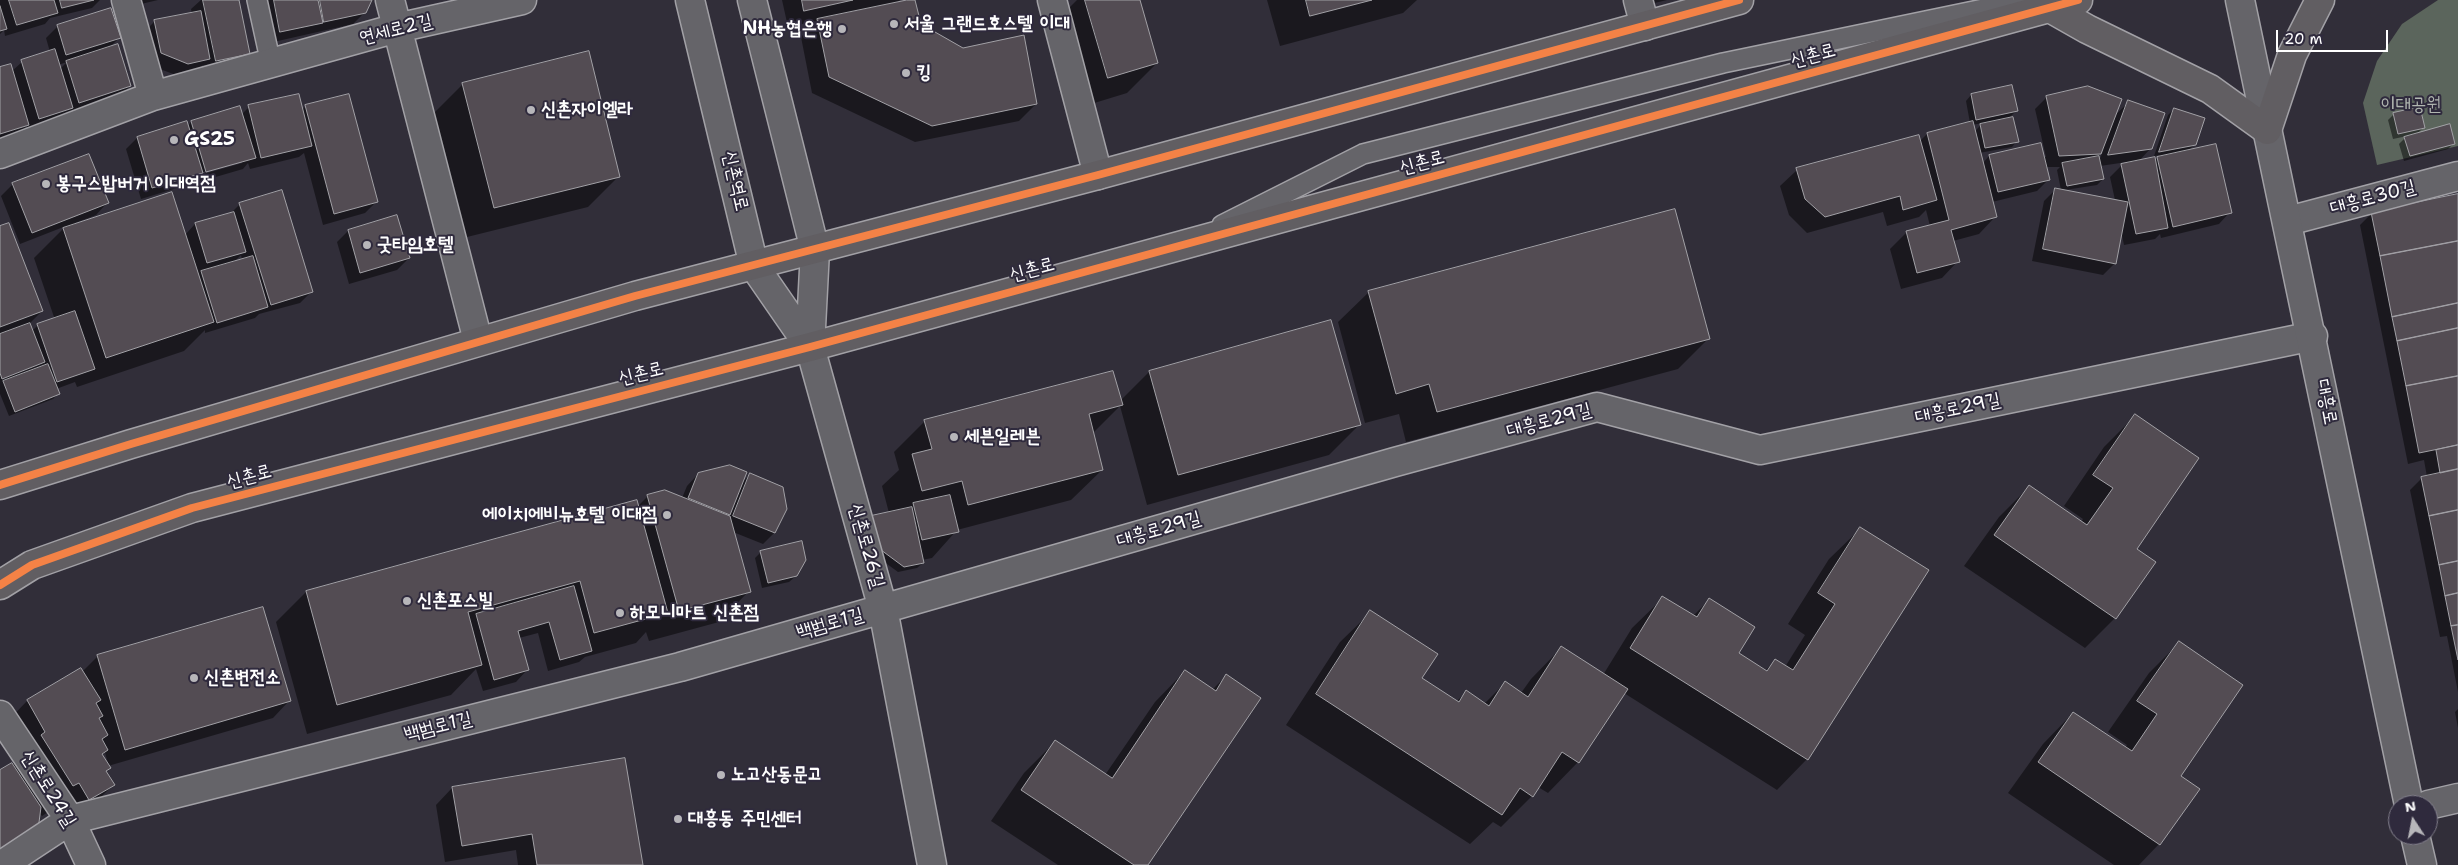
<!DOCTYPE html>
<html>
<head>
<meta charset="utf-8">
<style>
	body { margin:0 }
	#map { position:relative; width:2458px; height:865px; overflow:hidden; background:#312e39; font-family:"Shantell Sans",sans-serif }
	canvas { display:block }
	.north { position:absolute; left:2388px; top:795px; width:50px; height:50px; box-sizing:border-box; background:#2f2a3d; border:1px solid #827f8b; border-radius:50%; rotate:349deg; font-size:14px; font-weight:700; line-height:20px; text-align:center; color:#fff }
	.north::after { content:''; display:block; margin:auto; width:18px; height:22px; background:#b7b6ba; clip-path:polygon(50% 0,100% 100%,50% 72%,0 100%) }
	.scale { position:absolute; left:2276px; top:30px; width:112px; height:22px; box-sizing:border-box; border:2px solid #fff; border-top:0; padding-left:6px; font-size:15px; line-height:18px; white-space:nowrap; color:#fff; -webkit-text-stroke:4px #2f2a3d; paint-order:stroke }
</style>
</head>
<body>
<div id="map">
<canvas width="2458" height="865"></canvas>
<div class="north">N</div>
<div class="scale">20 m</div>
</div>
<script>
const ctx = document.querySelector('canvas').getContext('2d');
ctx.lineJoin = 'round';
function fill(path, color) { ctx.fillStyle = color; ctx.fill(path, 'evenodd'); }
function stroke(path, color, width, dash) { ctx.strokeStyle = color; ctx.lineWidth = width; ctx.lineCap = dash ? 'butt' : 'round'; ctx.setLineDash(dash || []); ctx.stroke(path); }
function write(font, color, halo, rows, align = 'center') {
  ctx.font = font + ' "Shantell Sans","Poor Story",sans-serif'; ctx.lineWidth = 4; ctx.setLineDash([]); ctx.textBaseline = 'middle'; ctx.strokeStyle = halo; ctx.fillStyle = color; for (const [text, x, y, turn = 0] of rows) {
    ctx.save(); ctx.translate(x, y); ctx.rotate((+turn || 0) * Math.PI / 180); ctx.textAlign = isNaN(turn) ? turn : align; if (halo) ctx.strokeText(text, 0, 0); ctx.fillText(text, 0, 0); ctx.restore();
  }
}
fill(new Path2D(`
	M2438,0h20v146l-81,19 -14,-62 14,-42 25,-37z`), '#5b655c');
fill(new Path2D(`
	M0,0h100l-8,8 -42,10 -5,6 -40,12 -1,-6 -4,4z
	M122,0h36l-34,8z
	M201,0h36l12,53 -12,12 -33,7 -1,-7 -6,6 -21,4 -27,-10 -6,-32 12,-12 37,-7 -1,-5z
	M261,0h109l-5,12 -12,12 -84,19z
	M782,0h118l-4,4 18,-4 5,25 117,79 -17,17 -104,21 -103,-49 -11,-56 16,-16 -29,6z
	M1077,0h62l18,63 -30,30 -49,15 -25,-84z
	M1267,0h150l-14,13 -123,33z
	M1624,0h43l-41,10z
	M110,9l9,29 -11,11 22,37 -12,12 -51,14 -7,7 -32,11 -1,-4 -11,10 -16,5v-72l12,2 10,-9 28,-10 -4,-14 11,-11zM67,62l-7,7 -2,-4z
	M463,84l156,92 -31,31 -125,31 -31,-123z
	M1971,95l45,16 -8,8 9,22 -5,6 -33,6 3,11 7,-8 57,1 -11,-48 12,-12 67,19 15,-14 22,46 -13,14h16l6,-7 -6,1 14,-41 6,-6 21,35 -7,7 42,61 -11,12 -58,14 -1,-4 -5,5 -31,6 -3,-14 -6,32 -12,12 -71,-14 12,-60 12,-12 5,1 -4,-20 3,-3h-14l3,12 -12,12 -45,11 3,15 -16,17 -26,7 5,20 -16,17 -41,11 -11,-40 17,-17 23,-6 -4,-16 -7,7 -32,9 -4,-14 -76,21 -18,-18 -9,-29 17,-16 122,-28 8,-8 43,-11 -4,-22zM1983,123l-9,9 -2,-7zM2103,151l-4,10 -1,-5zM2127,162l1,2 -6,1 -12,12 5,23 -50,-10 32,-5 6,-6 -3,-13z
	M306,106l70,96 -11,11 -42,12 -19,-72 -5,4 -49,12 -2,-6 -5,6 -48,14 -1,-3 -4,4 -49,15 -15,-50 11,-11 50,-11 4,-5 48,-15 3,7 7,-7 53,3zM242,160v3l-42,12v-2z
	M2394,114l30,13 -8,8 38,8 -6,6 -44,12 -5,-17 8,-8 -14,3 -5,-19z
	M13,184l94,19 -11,12 -21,8 1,2 109,10 10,-11 35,-10 10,-10 72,87 -12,12 -41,11 -4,4 -50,15v-3l-21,21 -107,36 -2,-5 -19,7 2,5 -5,5 -44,17 -9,-22v-166l42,83 -13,13 3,7 5,-5 18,-6 -21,-62 32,-32 -46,18 -19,-48zM241,255l1,5 -9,3z
	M2458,196v496l-11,-56 -7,1 -30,-147 12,-12 5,-1 -3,-17 -16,4 -48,-239 11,-11z
	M348,231l61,27 -12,12 -48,14 -12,-42z
	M1369,292l339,47 -30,30 -272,73 -7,-28 -34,9 -27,-101z
	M1149,372l210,53 -30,30 -182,50 -27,-99 -28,28 10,36 -31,30 -114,30 -25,28 -10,2 1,3 -6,5 -19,4 -26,-19 17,-40 -7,-27 17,-16 -5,-18 31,-31 195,-20z
	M2135,416v133l-20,69 -30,30 -121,-82 35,-49 30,-30 52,35 2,-3 -19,-13 40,-59z
	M698,474l44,9 8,-9 24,59 -11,11 -30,-12 16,59 -30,31 -70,19 -3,-9 -10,11 -51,14 -6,5 -31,9 -10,-38 -19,5 8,32 -11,12 -33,9 -7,-22 -25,26 -144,39 -31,-112 30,-30 331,-85 11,-11 34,2 5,-12z
	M1860,529l-53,230 -30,31 -153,-97 -46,69 -30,31 -10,-6 -6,9 -31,31 -8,-5 -23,22 -184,-119 54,-83 31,-30 49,67 36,23 10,-10 18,12 21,-21 16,10 10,-14 30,-31 42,27 29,-47 31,-30 30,18 16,-16 28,54 28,17 10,-11 10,7 20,-32 -17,-11 41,-65z
	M761,552l35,24 -7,6 -27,6 -7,-30z
	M2179,643v133l-20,68 -20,21h-25l-106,-72 35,-49 30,-31 52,35 2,-3 -19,-13 41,-59z
	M98,656l191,45 -16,17 -165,48 -3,6 8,13 -30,30 -25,14 -10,-17 -6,4 -42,-44 15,-10 -15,-33 27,-28 54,-32 1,3zM105,752l3,12 -6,-9z
	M1185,671l27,19 14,-14 -79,189h-89l-67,-44 33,-48 31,-31 50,33 50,-73z
	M2458,709v19l-3,-16z
	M452,788l190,77h-124l-2,-15 -71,12 -9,-57z`), '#0007');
const building = new Path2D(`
	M9,0h45l4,13 -41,12z
	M60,0h34l-32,8z
	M203,0h36l11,54 -34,7z
	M274,0h44l5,23 -43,9z
	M320,0h52l-6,13 -42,9z
	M802,0h51l-49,11z
	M907,0h8l6,24 42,24 61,-13 13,69 -105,22 -103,-49 -12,-58z
	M1085,0h55l18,63 -50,15z
	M1306,0h66l-62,16z
	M0,6l7,23 -7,2z
	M111,8l10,30 -55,17 -9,-30z
	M201,11l9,48 -22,5 -27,-11 -7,-33z
	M118,44l13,42 -52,17 -13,-42z
	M55,49l18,59 -34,11 -18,-59z
	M589,51l31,126 -126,31 -32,-125z
	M11,64l18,61 -29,9v-67z
	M2012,85l6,26 -42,9 -5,-26z
	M2088,86l34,13 -21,55 -42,2 -13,-60z
	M299,94l13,52 -51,12 -13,-53z
	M349,94l29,108 -44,12 -29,-109z
	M2128,100l37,13 -13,36 -44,6z
	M240,106l16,52 -50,14 -15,-51z
	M2420,107l5,21 -27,6 -5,-21z
	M2174,108l31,10 -9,27 -37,7z
	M2013,117l6,25 -34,6 -5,-24z
	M187,121l16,52 -51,15 -15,-51z
	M1973,121l24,96 -46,13 9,32 -43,11 -11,-42 43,-11 -22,-87z
	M2450,124l5,20 -45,12 -6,-19z
	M1919,135l18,65 -34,10 -3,-14 -75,21 -20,-18 -9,-31z
	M2041,143l9,37 -52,12 -9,-37z
	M2216,144l16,69 -59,14 -16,-70z
	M89,154l20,49 -77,30 -20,-50z
	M2099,156l5,23 -37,7 -5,-23z
	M2155,157l13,71 -32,6 -15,-70z
	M2055,188l73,14 -12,62 -73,-15z
	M282,190l31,102 -42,13 -32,-102z
	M172,192l42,130 -108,36 -43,-130z
	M2458,194v47l-78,15 -9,-44z
	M1675,209l35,130 -273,73 -8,-28 -33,10 -28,-103z
	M234,212l12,40 -39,11 -12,-40z
	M397,215l13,43 -50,15 -12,-43z
	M9,223l34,88 -43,16v-101z
	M2458,241v62l-66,14 -12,-61z
	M253,256l15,51 -51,16 -16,-52z
	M2458,303v25l-61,13 -5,-24z
	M75,311l20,58 -38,13 -20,-58z
	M1331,320l30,105 -183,50 -29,-104z
	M30,323l15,39 -43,17 -2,-6v-39z
	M2458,328v48l-52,10 -9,-45z
	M48,364l12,30 -45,18 -12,-31z
	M1113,371l10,34 -34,9 14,56 -135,35 -6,-24 -40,10 -10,-37 20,-5 -8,-29z
	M2458,376v69l-39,8 -13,-67z
	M2135,414l64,44 -62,91 19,13 -40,57 -122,-84 35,-50 58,40 26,-37 -20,-13z
	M2458,445v24l-18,4 -4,-23z
	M730,465l17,7 -17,43 -42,-17 10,-25z
	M2458,469v41l-29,6 -8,-39z
	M750,473l33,14 4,22 -12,24 -42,-17z
	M665,490l65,26 21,76 -72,19 -32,-116z
	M950,495l9,37 -37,8 -9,-37z
	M637,500l31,113 -74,20 -14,-52 -112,31 14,53 -145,40 -31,-114z
	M912,507l12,56 -20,4 -27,-20 -6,-31z
	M2458,510v51l-19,4 -10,-49z
	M1860,527l69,43 -121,190 -178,-112 32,-52 35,21 12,-19 46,29 -16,26 28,18 8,-12 18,11 42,-66 -17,-11z
	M802,541l4,19 -9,16 -29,7 -8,-32z
	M2458,561v32l-13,3 -6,-31z
	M574,586l18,65 -32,9 -11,-38 -31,9 11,39 -35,10 -18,-66z
	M2458,593v32l-7,1 -6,-30z
	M263,607l28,94 -166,49 -28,-95z
	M1370,610l68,44 -16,24 37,24 7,-12 23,16 16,-25 23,16 33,-51 67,43 -49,74 -17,-11 -29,45 -13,-9 -18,27 -186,-121z
	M2458,625v35l-7,-34z
	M2179,641l64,44 -62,91 19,13 -40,56 -122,-83 35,-50 59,39 25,-37 -20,-13z
	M81,668l20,32 -5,3 7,13 -4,2 9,17 -6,4 6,11 -6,4 9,14 -5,3 9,14 -26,15 -10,-17 -6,3 -32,-51 4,-3 -18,-32z
	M1185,670l31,21 10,-17 35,24 -113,167h-14l-113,-75 34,-50 57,38z
	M625,758l18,107h-106l-5,-31 -70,12 -10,-59z
	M12,763l29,44 -3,23 -38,25v-85z`);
fill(building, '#534c53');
stroke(building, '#a2a1a6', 1);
const service = new Path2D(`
	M257,0l14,64
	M1222,225l141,-71 360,-91 304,-63`);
const minor = new Path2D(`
	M126,0l27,96
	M390,0l88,341
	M1052,0l46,175
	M1638,0l7,26
	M0,154l153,-58 244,-68 125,-28
	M2288,221l170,-45
	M810,347l73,262 49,256
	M0,715l70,105 21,45
	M2428,805l30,-7
	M2,865l68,-45 610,-153 715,-205 202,-55 163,43 553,-114`);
const secondary = new Path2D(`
	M690,0l64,266 56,81
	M752,0l63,250 -5,97
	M2240,0l169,805
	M2415,835l7,30`);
const primary = new Path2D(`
	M2050,8l37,21 123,60 57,41 25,-75 28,-55
	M0,485l131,-41 504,-148 463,-121 641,-175
	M0,585l32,-20 160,-57 618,-161 1268,-347`);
stroke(service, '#a2a1a6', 22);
stroke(minor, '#a2a1a6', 31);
stroke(secondary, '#a2a1a6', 31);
stroke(primary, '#a2a1a6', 31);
stroke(service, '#656469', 19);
stroke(minor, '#656469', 28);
stroke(secondary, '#656469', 28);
stroke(primary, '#615e62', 28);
stroke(new Path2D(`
	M0,485l131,-41 504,-148 463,-121 641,-175
	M0,585l32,-20 160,-57 618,-161 1268,-347`), '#f48246', 8);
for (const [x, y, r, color] of [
	[894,24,5,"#b7b6ba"],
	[842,29,5,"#b7b6ba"],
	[906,73,5,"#b7b6ba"],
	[531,110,5,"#b7b6ba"],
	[174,140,5,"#b7b6ba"],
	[46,184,5,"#b7b6ba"],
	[367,245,5,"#b7b6ba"],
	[954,437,5,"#b7b6ba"],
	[667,515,5,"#b7b6ba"],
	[407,601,5,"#b7b6ba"],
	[620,613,5,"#b7b6ba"],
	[194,678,5,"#b7b6ba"],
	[721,775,5,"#b7b6ba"],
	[678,819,5,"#b7b6ba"]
]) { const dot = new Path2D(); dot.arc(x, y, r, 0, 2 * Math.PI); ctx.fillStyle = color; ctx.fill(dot); stroke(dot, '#2f2a3d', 2); }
write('bold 19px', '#fff', '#2f2a3d', [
	["서울 그랜드호스텔 이대",904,24],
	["NH농협은행",832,29,"right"],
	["킹",916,73],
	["신촌자이엘라",541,110],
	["GS25",184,140],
	["봉구스밥버거 이대역점",56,184],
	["굿타임호텔",377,245],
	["세븐일레븐",964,437],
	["에이치에비뉴호텔 이대점",657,515,"right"],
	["신촌포스빌",417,601],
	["하모니마트 신촌점",630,613],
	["신촌변전소",204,678],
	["노고산동문고",731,775],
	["대흥동 주민센터",688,819]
], 'left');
write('19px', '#fff', '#2f2a3d', [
	["연세로2길",396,30,-14],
	["신촌로",1813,56,-15],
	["신촌로",1422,163,-15],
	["신촌역로",735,181,77],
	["대흥로30길",2373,198,-15],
	["신촌로",1032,270,-15],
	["신촌로",641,374,-14],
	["대흥로",2326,402,79],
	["대흥로29길",1958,409,-12],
	["대흥로29길",1549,421,-15],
	["신촌로",249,477,-15],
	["대흥로29길",1159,530,-16],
	["신촌로26길",866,546,74],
	["백범로1길",830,624,-16],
	["백범로1길",438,727,-14],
	["신촌로24길",48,789,58]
]);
write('19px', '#b0b6b0', '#2f2a3d', [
	["이대공원",2411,105]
]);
</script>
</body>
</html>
